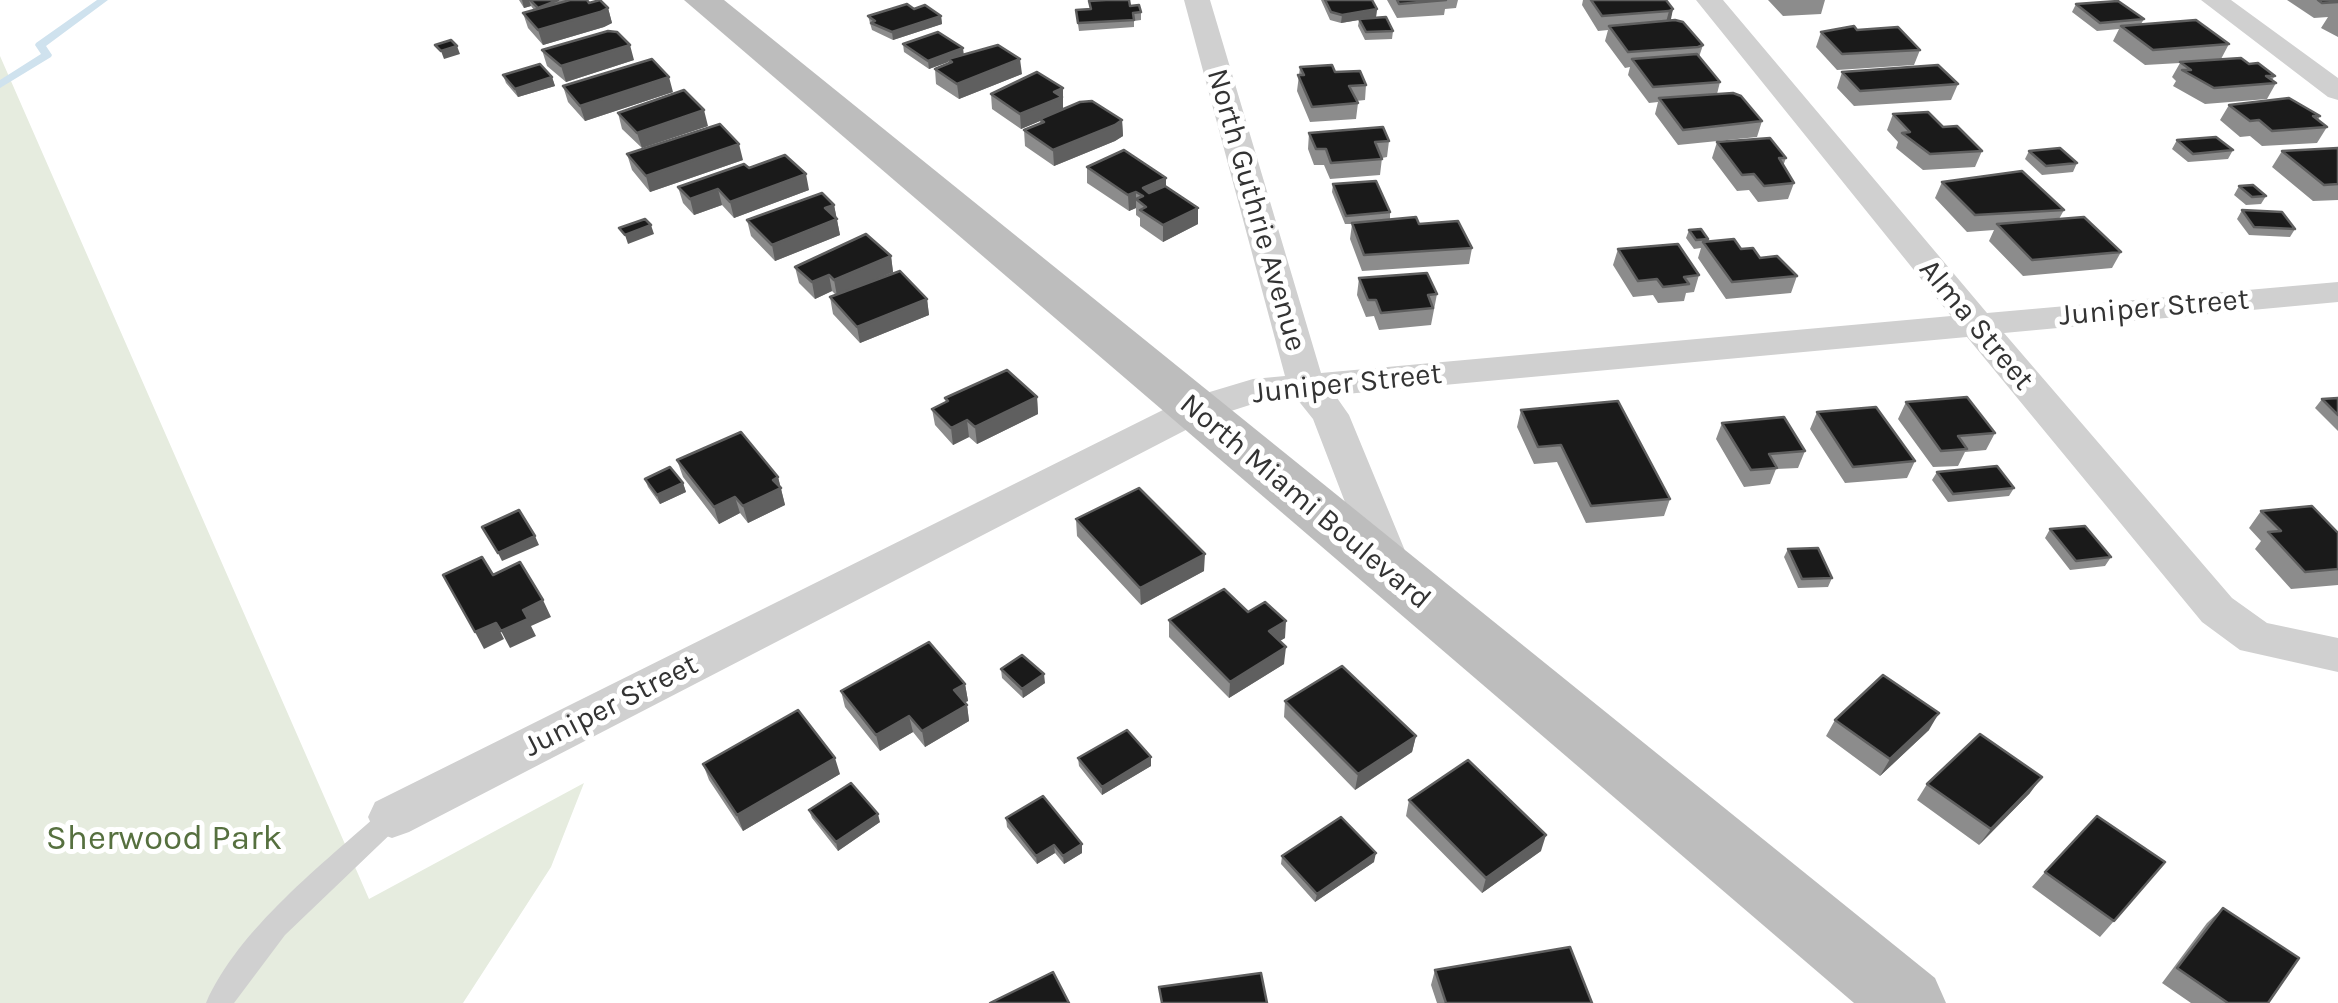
<!DOCTYPE html>
<html>
<head>
<meta charset="utf-8">
<style>
	body { margin:0 }
	canvas { display:block; background:#fff }
</style>
</head>
<body>
<canvas width="2338" height="1003"></canvas>
<script>
const ctx = document.querySelector('canvas').getContext('2d');
ctx.lineJoin = 'round';
function fill(path, color) { ctx.fillStyle = color; ctx.fill(path, 'evenodd'); }
function stroke(path, color, width, dash) { ctx.strokeStyle = color; ctx.lineWidth = width; ctx.lineCap = dash ? 'butt' : 'round'; ctx.setLineDash(dash || []); ctx.stroke(path); }
function write(font, color, halo, rows, align = 'center') {
  ctx.font = font + ' Karla,sans-serif'; ctx.lineWidth = 10; ctx.setLineDash([]); ctx.textBaseline = 'middle'; ctx.strokeStyle = halo; ctx.fillStyle = color; for (const [text, x, y, turn = 0] of rows) {
    ctx.save(); ctx.translate(x, y); ctx.rotate((+turn || 0) * Math.PI / 180); ctx.textAlign = isNaN(turn) ? turn : align; if (halo) ctx.strokeText(text, 0, 0); ctx.fillText(text, 0, 0); ctx.restore();
  }
}
fill(new Path2D(`
	M0,56l369,843 215,-116 -33,84 -88,136h-463z`), '#e6ecdf');
fill(new Path2D(`
	M97,0h11l-62,46 6,9 -1,2 -51,31v-8l41,-26 -6,-9 1,-2z`), '#cfe2ee');
fill(new Path2D(`
	M392,806l9,4 3,7 -3,7 -116,111 -51,68h-28c32,-74 118,-140 177,-193z`), '#d0d0d0');
fill(new Path2D(`
	M1184,0h26l111,373 630,-57 -255,-316h27l264,313 351,-31v20l-334,31 228,265 35,25 71,15v34l-98,-22 -38,-28 -235,-285 -632,58 14,20 66,160 -6,11 -15,5 -15,-5 -6,-11 -60,-156 -16,-20 -41,4 -47,15 -800,414 -17,6 -17,-6 -7,-15 7,-15 808,-402 70,-21 32,-3z
	M2201,0h30l107,78v22l-10,-3z`), '#d0d0d0');
fill(new Path2D(`
	M684,0h40l1211,978 11,25h-92z`), '#bdbdbd');
fill(new Path2D(`
	M519,0h68l2,3 19,5 4,15 -8,4 -61,18 -15,-17 -5,-15 11,-3 -3,-4 -7,2z
	M1321,0h51l5,9 -1,8 17,14 -1,8 -27,1 -7,-14 1,-6 -18,3 -11,-3z
	M1387,0h71l-2,8 -11,1 -1,6 -47,3z
	M1583,0h83l7,9 -3,11 33,25 -4,12 21,25 -3,12 45,27 -5,16 -79,8 -23,-31 3,-12 -9,1 -21,-28 2,-8 -5,1 -20,-27 3,-11 -10,1 -16,-26z
	M1768,0h57l-4,14 -38,2z
	M2287,0h51v37l-17,-9 7,-11 -14,1z
	M1089,1l41,5 11,6v8l-7,1v6l-55,4 -3,-21 14,-1z
	M2076,4l68,15 -3,5 88,20 -8,15 28,5 26,12 -3,4 4,3 -9,16 -62,5 -32,-18 3,-5 -4,-4 8,-14 -35,2 -32,-24 6,-12 -22,2 -25,-19z
	M914,9l27,7 1,8 -49,16 -21,-10 -4,-14z
	M1821,32l99,18 -6,15 -77,5 -21,-23z
	M903,44l61,11 58,19 -63,25 -23,-15 -1,-15 13,-5v-2l-19,7 -25,-17z
	M542,50l92,10 -68,22 -19,-16z
	M1300,67l35,5 31,13 -1,15 -9,1 2,2 -2,16 -46,3 -13,-31z
	M1842,72l116,12 -7,16 -97,6 -17,-18z
	M503,75l49,2 3,9 -37,11 -12,-14z
	M563,86l110,6 -88,29 -17,-19z
	M1063,88v21l59,11 1,16 -8,5 -61,25 -29,-20 -1,-16 16,-7v-2l-19,8 -29,-20 -1,-15z
	M2229,105l91,11 -2,4 9,7 -10,16 -55,3 -12,-10 -10,1 -20,-17z
	M618,113l90,13 -66,22 -20,-19z
	M1893,114l50,13 39,24 -7,16 -52,3 -27,-22 2,-6 -11,-12z
	M1309,133l80,8 -2,16 -5,1 -2,17 -50,4 -6,-14h-10l-6,-16z
	M2177,140l56,10 -5,9 -40,3 -16,-13z
	M1717,142l69,16 -3,8 11,17 -6,16 -30,3 -9,-12 -12,1 -25,-33z
	M2338,148v52l-25,1 -41,-34 10,-16z
	M2029,151l48,12 -4,9 -31,3 -17,-16z
	M627,154l116,6 -93,32 -18,-22z
	M1087,167l79,11v9l32,21v16l-35,18 -23,-16v-8l-4,-3v-7l-7,3 -42,-28z
	M749,168l60,22 -75,28 -12,-13 -28,10 -11,-12 -5,-16z
	M1942,182l122,28 -5,9 62,33 -9,16 -89,8 -34,-35 5,-11 -27,2 -32,-34z
	M1333,184l57,28v8l29,4 53,24 -3,16 -107,7 -12,-32 2,-15h-7l-13,-32z
	M2239,186l27,10 -5,8 -15,1 -12,-10z
	M834,205l6,30 -65,26 -24,-25 -4,-16z
	M2242,210l53,19 -5,8 -41,-2 -12,-16z
	M1689,230l19,9 -1,3 34,7 56,27 -6,17 -65,6 -28,-41 3,-10 -7,1 -8,-11z
	M1618,249l81,26 -5,17 -8,1 -2,8 -26,2 -5,-8 -20,2 -20,-32z
	M891,256l2,16 34,27 2,16 -69,28 -27,-29 -3,-17 6,-2 -4,-4 -17,8 -16,-16 -4,-16z
	M1359,278l78,16 -6,31 -52,5 -5,-14 -8,1 -9,-22z
	M1037,397l1,17 -61,30 -8,-7 -16,8 -18,-20 -3,-16 14,-6 -1,-5z
	M2338,398v33l-23,-23 7,-9z
	M1906,402l89,31 -9,17 -21,2 -7,14 -25,1 -35,-48z
	M1521,410l149,89 -6,17 -78,7 -29,-61 -23,2 -17,-37z
	M1817,412l98,49 -8,17 -62,5 -35,-54z
	M1722,423l83,28 -7,17 -22,1 -6,15 -26,3 -28,-48z
	M677,460l101,17 7,28 -37,18 -8,-10 -21,11 -36,-47z
	M1937,472l77,16 -5,8 -61,6 -16,-22z
	M645,479l38,4 3,9 -26,12 -12,-17z
	M2261,511l77,22v52l-47,4 -36,-40 6,-8 -12,-13z
	M1076,519l128,52 -63,34 -64,-69z
	M2050,529l61,28 -6,9 -35,4 -25,-32z
	M1788,549l44,29 -4,9 -30,1 -14,-31z
	M1248,612l37,26 -6,3 5,23 -55,34 -60,-61v-17z
	M1001,669l44,14 -22,15 -21,-20z
	M965,684l3,17 -4,1 3,3 2,16 -44,26 -12,-15 -33,19 -35,-44 -4,-16z
	M1285,701l131,35 -4,16 -57,38 -71,-73z
	M1835,720l94,10 -49,46 -54,-40z
	M1151,757v9l-49,29 -23,-29 -1,-8z
	M703,764l137,10 -97,57 -34,-51z
	M1927,784l103,9 -51,52 -62,-45z
	M1409,800l132,51 -59,42 -76,-77z
	M809,810l71,12 -42,29 -26,-33z
	M1006,818l76,35 -18,11 -9,-11 -18,11 -30,-37z
	M1282,856l92,6 -59,40 -34,-38z
	M2045,872l69,49 -14,16 -68,-50z
	M2223,908l45,95h-77l-29,-20 45,-60z
	M1435,970l157,33h-155l-6,-18z`), '#8c8c8c');
fill(new Path2D(`
	M522,0h7l2,6 -7,2z
	M608,8l4,15 -8,4 -61,18 -5,-15z
	M1377,9l-1,8 -35,6 1,-8z
	M1673,9l-3,15 -5,2 4,-15z
	M941,16l1,8 -49,16 -1,-8z
	M630,45l4,15 -68,22 -5,-16z
	M457,46l3,8 -16,5 -3,-8z
	M963,48l1,8 -16,3v3l-19,7 -1,-8z
	M1020,59l2,15 -63,25 -2,-15z
	M552,77l3,9 -37,11 -3,-8z
	M669,77l4,15 -88,29 -5,-15z
	M1063,88v24l-23,7v2l-19,8 -1,-15z
	M704,110l4,16 -66,22 -5,-15z
	M1122,120l1,16 -8,5 -61,25 -1,-16z
	M739,144l4,16 -93,32 -4,-16z
	M806,174l3,16 -75,28 -4,-16z
	M1166,178v16l-23,10v-16z
	M718,189l4,16 -28,10 -4,-16z
	M1136,192v16l-7,3 -1,-16z
	M834,205l6,30 -65,26 -3,-16 53,-37z
	M1198,208v16l-35,18v-17z
	M651,225l3,9 -26,10 -3,-9z
	M891,256l2,16 -56,24 -3,-16z
	M829,275l3,16 -17,8 -3,-17z
	M927,299l2,16 -69,28 -3,-16z
	M1037,397l1,17 -61,30 -2,-17z
	M967,420l2,17 -16,8 -2,-17z
	M778,477l7,28 -37,18 -5,-17 30,-26z
	M683,483l3,9 -26,12 -3,-9z
	M735,497l5,16 -21,11 -5,-17z
	M535,536l4,9 -37,16 -4,-8z
	M1205,554l-1,17 -63,34 -1,-17z
	M543,600l8,17 -20,9 5,10 -26,12 -9,-17 22,-21z
	M1286,621l-1,17 -17,10 1,-17z
	M496,623l8,16 -20,10 -9,-17z
	M1286,647l-2,17 -55,34 1,-16z
	M1044,674l1,9 -22,15 -1,-9z
	M965,684l3,17 -11,5 -3,-16z
	M967,705l2,16 -44,26 -3,-16z
	M1939,713l-10,17 -49,46 10,-17z
	M909,716l4,16 -33,19 -4,-16z
	M1416,736l-4,16 -57,38 3,-16z
	M1151,757v9l-49,29v-8z
	M835,758l5,16 -97,57 -6,-16z
	M2042,777l-12,16 -51,52 12,-16z
	M878,814l2,8 -42,29 -2,-9z
	M1546,835l-5,16 -59,42 4,-15z
	M1082,844v9l-18,11 -1,-8z
	M1054,845l1,8 -18,11 -1,-8z
	M1376,853l-2,9 -59,40 2,-8z`), '#5f5f5f');
const building = new Path2D(`
	M530,0h28l-20,8z
	M570,0h17l2,3 11,-3 8,8 -8,4 -62,18 -15,-17z
	M1106,0h23l1,6 9,-1 2,7 -8,1 1,7 -56,3 -2,-13 15,-1 -2,-8z
	M1325,0h47l5,9 -35,6 -11,-3z
	M1397,0h49l-47,4z
	M1591,0h75l7,9 -4,2 -67,5z
	M2318,0h20v2l-16,1z
	M2118,1l26,18 -44,4 -24,-19z
	M907,4l7,5 11,-4 16,11 -49,16 -21,-9 4,-2 -7,-5z
	M1386,17l7,14 -27,1 -7,-13z
	M1675,20l8,2 20,23 -5,2 -70,5 -19,-26z
	M2196,20l33,24 -76,6 -32,-24z
	M1854,26l3,4 41,-3 22,23 -78,4 -21,-22z
	M608,31l9,1 13,13 -69,21 -19,-16z
	M938,32l25,16 -35,13 -25,-17z
	M451,40l6,6 -16,5 -6,-6z
	M998,45l22,14 -63,25 -22,-15 17,-7 -4,-3z
	M1697,54l23,28 -67,5 -21,-28z
	M2241,58l8,6 9,-1 17,13h-9l10,7 -62,5 -32,-18h9l-11,-8z
	M652,59l17,18 -89,29 -17,-20z
	M540,64l12,13 -37,12 -12,-14z
	M1332,65l3,7 25,-1 6,14 -17,1 9,17 -46,4 -14,-32h6l-4,-8z
	M1938,65l20,19 -98,7 -18,-19z
	M1037,72l26,16 -9,4 8,5 -42,17 -29,-20z
	M684,90l20,20 -67,23 -19,-20z
	M1733,93l8,3 21,25 -79,9 -24,-32z
	M2289,98l31,18h-7l14,11 -55,4 -13,-11 -9,1 -21,-16z
	M1092,101l30,19 -7,5 -62,25 -29,-20 20,-8 -4,-3 40,-17z
	M1928,112l15,15 14,-1 25,25 -52,3 -28,-21 8,-1 -17,-18z
	M720,124l19,20 -93,32 -19,-22z
	M1383,127l6,14 -14,1 7,17 -51,4 -5,-14h-10l-7,-16z
	M2216,137l17,13 -40,4 -16,-14z
	M1770,138l16,20h-7l15,25 -30,3 -10,-12 -12,1 -25,-33z
	M2060,148l17,15 -31,3 -17,-15z
	M2338,148v36l-14,1 -42,-34z
	M1124,150l42,28 -23,10 6,5 16,-7 33,22 -35,17 -23,-15 6,-3 -10,-8 7,-3 -7,-4 -8,3 -41,-28z
	M785,155l21,19 -76,28 -12,-13 -28,10 -12,-12 66,-23 5,4z
	M2022,171l42,39 -89,5 -33,-33z
	M1376,181l14,31 -44,4 -13,-32z
	M2253,185l13,11 -14,1 -13,-11z
	M822,193l12,12 -9,3 12,11 -65,26 -25,-25z
	M2242,210l40,2 13,17 -41,-2z
	M1416,217l3,7 39,-3 14,27 -108,7 -12,-32z
	M2084,217l37,35 -89,8 -35,-36z
	M645,219l6,6 -26,10 -6,-7z
	M1701,229l7,10 -12,1 -7,-10z
	M866,234l25,22 -57,24 -5,-5 -17,7 -17,-15z
	M1734,239l7,10 12,-1 7,10 17,-2 20,20 -65,6 -29,-40z
	M1678,244l21,31 -15,2 5,7 -26,3 -6,-8 -19,2 -20,-32z
	M900,271l27,28 -70,28 -27,-30z
	M1427,273l10,21 -9,1 5,13 -52,5 -5,-13h-8l-9,-22z
	M1007,370l30,27 -62,30 -8,-7 -16,8 -19,-19 16,-8 -3,-3z
	M1967,397l28,36 -37,3 9,13 -26,2 -35,-49z
	M2338,398v17l-16,-16z
	M1618,401l52,98 -79,7 -30,-61 -23,2 -17,-37z
	M1876,407l39,54 -62,6 -36,-55z
	M1784,417l21,34 -36,3 8,14 -26,2 -29,-47z
	M741,432l37,45 -5,3 8,8 -38,18 -8,-9 -21,10 -37,-47z
	M1997,466l17,22 -61,6 -16,-22z
	M670,467l13,16 -26,12 -12,-16z
	M1139,488l66,66 -65,34 -64,-69z
	M2312,506l26,27v36l-33,3 -37,-40 13,-1 -20,-20z
	M519,510l16,26 -37,17 -16,-26z
	M2085,526l26,31 -35,4 -26,-32z
	M1818,548l14,30 -30,1 -14,-30z
	M482,557l11,18 27,-13 23,38 -20,10 5,9 -27,12 -5,-8 -21,9 -32,-57z
	M1224,589l24,23 17,-10 21,19 -17,10 17,16 -56,35 -61,-62z
	M929,642l36,42 -11,6 13,15 -45,26 -13,-15 -33,19 -35,-44z
	M1022,655l22,19 -22,15 -21,-20z
	M1342,666l74,70 -58,38 -73,-73z
	M1883,675l56,38 -49,46 -55,-39z
	M798,710l37,48 -98,57 -34,-51z
	M1127,730l24,27 -49,30 -24,-29z
	M1980,734l62,43 -51,52 -64,-45z
	M1468,760l78,75 -60,43 -77,-78z
	M851,783l27,31 -42,28 -27,-32z
	M1043,796l39,48 -19,12 -9,-11 -18,11 -30,-38z
	M2097,816l68,46 -51,59 -69,-49z
	M1341,817l35,36 -59,41 -35,-38z
	M2223,908l76,50 -31,45h-40l-51,-35z
	M1570,947l22,56h-146l-11,-33z
	M1053,972l16,31h-79z
	M1261,973l6,30h-105l-3,-16z`);
fill(building, '#1a1a1a');
stroke(building, '#5f5f5f', 2.5);
write('30px', '#333', '#fff', [
	["North Guthrie Avenue",1256,210,74],
	["Juniper Street",2154,308,-5],
	["Alma Street",1976,325,50],
	["Juniper Street",1347,384,-6],
	["North Miami Boulevard",1305,502,40],
	["Juniper Street",611,706,-27]
]);
write('35px', '#56703f', '#fff', [
	["Sherwood Park",164,839]
]);
</script>
</body>
</html>
